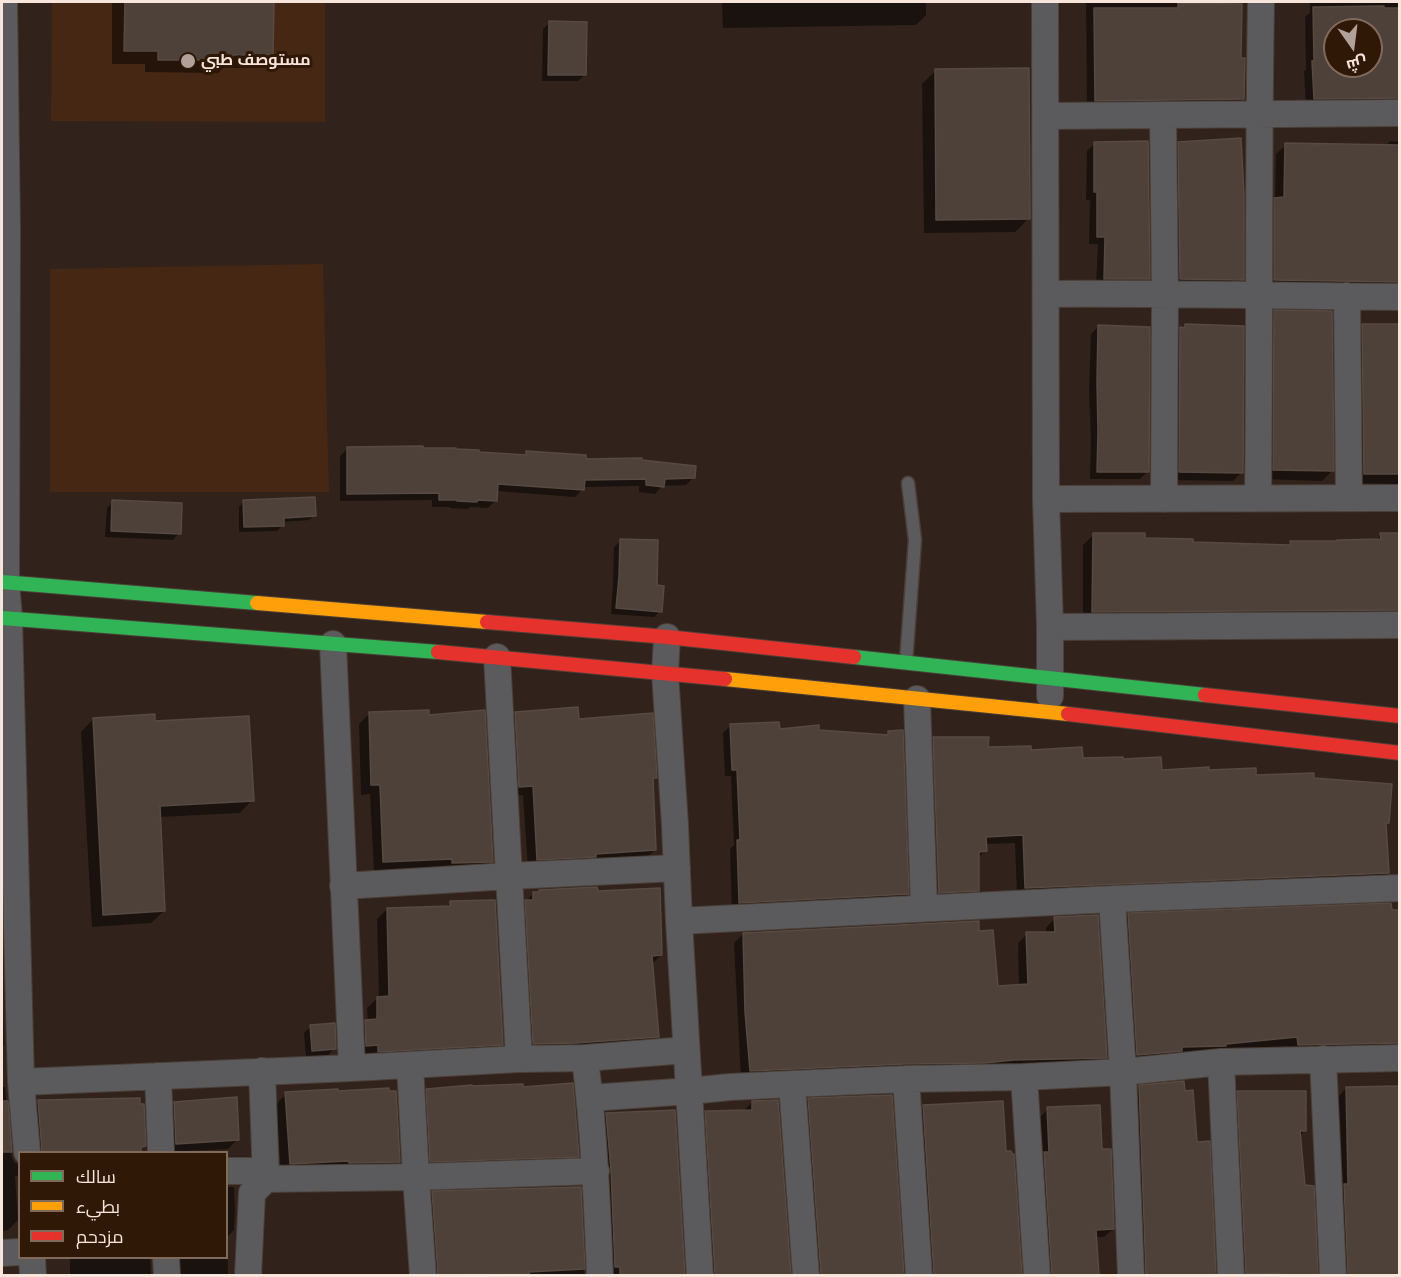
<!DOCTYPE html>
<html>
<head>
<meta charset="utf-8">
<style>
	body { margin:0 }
	#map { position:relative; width:1401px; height:1277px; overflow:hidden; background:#31231b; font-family:Helvetica,Cairo,sans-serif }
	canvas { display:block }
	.frame { position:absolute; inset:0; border:3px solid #f7e5db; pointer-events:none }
	.legend { position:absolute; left:18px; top:1151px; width:210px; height:108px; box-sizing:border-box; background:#301807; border:2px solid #806a5c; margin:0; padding:8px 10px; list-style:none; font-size:18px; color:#f7e5db }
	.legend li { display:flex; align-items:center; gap:12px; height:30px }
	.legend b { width:30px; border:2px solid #806a5c }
	.north { position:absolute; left:1323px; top:18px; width:60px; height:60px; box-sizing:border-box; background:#301807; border:2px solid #806a5c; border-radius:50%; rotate:166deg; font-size:16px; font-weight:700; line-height:24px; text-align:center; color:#f7e5db }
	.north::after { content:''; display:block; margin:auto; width:21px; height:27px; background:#b2a198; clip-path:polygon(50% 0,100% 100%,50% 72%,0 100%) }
</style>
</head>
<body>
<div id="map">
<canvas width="1401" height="1277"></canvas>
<div class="frame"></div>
<ul class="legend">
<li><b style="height:8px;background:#30b455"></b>سالك</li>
<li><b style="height:8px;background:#ff9f0a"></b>بطيء</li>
<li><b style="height:8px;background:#e5322d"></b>مزدحم</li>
</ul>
<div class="north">ش</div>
</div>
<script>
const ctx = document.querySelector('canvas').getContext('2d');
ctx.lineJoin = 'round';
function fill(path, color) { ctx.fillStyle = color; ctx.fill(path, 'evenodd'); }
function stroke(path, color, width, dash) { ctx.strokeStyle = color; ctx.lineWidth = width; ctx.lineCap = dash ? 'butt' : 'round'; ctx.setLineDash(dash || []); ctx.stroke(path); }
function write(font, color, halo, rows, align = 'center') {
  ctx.font = font + ' Helvetica,Cairo,sans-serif'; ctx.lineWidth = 6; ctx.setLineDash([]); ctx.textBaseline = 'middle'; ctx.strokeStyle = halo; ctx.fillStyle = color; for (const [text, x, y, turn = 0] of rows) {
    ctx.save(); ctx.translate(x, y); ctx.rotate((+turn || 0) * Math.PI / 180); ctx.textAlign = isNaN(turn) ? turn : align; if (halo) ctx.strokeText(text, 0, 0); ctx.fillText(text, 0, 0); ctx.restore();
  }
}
fill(new Path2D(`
	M52,2h273v120l-274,-1z
	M323,264l6,228h-279v-223z`), '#452714');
fill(new Path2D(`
	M112,2h160v53l-14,13h-35l-5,5 -73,-1v-8h-33z
	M722,2h204v13l-10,10 -193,3z
	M1086,2h155l-1,58 2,39 -9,9 -146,1z
	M1310,2h90v107l-94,-2 -2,-36 2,-1 -1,-53 5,-4zM1335,30h36v36h-36z
	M549,23l36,52 -7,6h-36l1,-52z
	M935,71l94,147 -14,14 -91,1 -2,-149z
	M1390,141l10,1v153l-135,-6v-80l10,-10 1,-45 10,-9 100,1z
	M1095,143l53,135 -8,8h-44l2,-42h-9l1,-44h-4l1,-49z
	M1179,143l64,136 -8,8 -62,-1 -2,-135z
	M1275,312l57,159 -10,10 -58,-2 1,-157z
	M1363,325h37v159l-46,-1 -1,-147z
	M1099,326l49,145 -8,8h-50l1,-38 -2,-50 2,-57z
	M1186,326l56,146 -9,9 -62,-1v-142l9,-9h3z
	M347,449l176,7 3,-3 168,24 -8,8 -24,1 -7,8 -16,-2v-6l-56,1v2l-8,8 -79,-6v9l-8,8 -18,-1 -2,2 -18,-1v-1h-18v-7l-92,1v-45z
	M244,501l71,14 -6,5 -27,2v4l-5,5 -38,1v-25z
	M113,502l66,31 -6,7 -68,-3 2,-29z
	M1093,535l98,9 96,2 3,-4 85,-1 6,-6h19v85l-317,1v-76z
	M621,541l35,46 4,24 -6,6 -43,-3 2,-29 1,-38z
	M516,713l62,8 77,56 -4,4 4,69 -11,10 -116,9 -5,-74 -13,1 -4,-73z
	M369,714l59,3 64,144 -10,10h-108l-4,-77 -9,1 -2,-71z
	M93,719l61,3 98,78 -12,13 -81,4 5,94 -13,12 -59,4 -11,-195z
	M730,726l48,5 107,5 4,-3 18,161 -7,7 -168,8 -2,-60 4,-4 -3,-69h-6l-2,-43z
	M934,738l53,11 43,3 52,7 40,2 38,10 48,1 47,5 57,3 76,43 -4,3 4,47 -9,9 -362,14 -2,-53 -30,1v7l-7,7v32l-9,9 -39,2 -5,-154zM932,745h3l5,155h-3z
	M540,891l121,64 -9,9 5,73 -10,10 -123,6 -8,-142 18,-18h4z
	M450,903l52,141 -10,10 -136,2 -1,-24 11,-10 2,-1 -1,-13 10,-10h2l-2,-79 10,-10 58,-1z
	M1129,915l271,43v91l-112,5v-8l-160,18 -9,-140z
	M1055,918l51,139 -10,9 -355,13 -7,-136 9,-9 235,-2 18,56 23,-2 -1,-43 9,-9h19v-6z
	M2,986l2,59 -2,2z
	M311,1026l24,22 -7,7 -22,2 -2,-24z
	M2,1087h3l6,67 3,8 6,4v10h-5l3,44 -10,10 -6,1z
	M1140,1087l56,56h12l7,133h-77l-6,-181z
	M522,1088l55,68 -10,10 -146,5 -4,-71 10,-10z
	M1346,1088l53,186v2h-59v-86l-2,-93z
	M1238,1092l67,39 -6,5 5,51h8l5,89h-79l-8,-175z
	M286,1094l113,67 -10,11 -108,1 -5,-69z
	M891,1096l11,180h-91l-12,-166 10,-10z
	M777,1101l12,175h-84l-9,-154 10,-10h37l9,-10z
	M38,1102l106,44 -4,4v2h-108l-4,-40z
	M175,1103l63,36 -10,10 -62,3 -1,-39z
	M923,1107l81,45 8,63 2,61h-90l-11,-159z
	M1048,1109l52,42 13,78 -9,8h-9l3,39h-54l-4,-159z
	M674,1112l9,164h-78l-8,-151 9,-10z
	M226,1187h8l1,23 -1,20 -7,7 1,39h-56l-6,-18h60z
	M579,1188l5,88h-156l-5,-73 10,-10z
	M70,1258h80l1,18h-81z`), '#0007');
const building = new Path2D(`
	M125,2h149l-1,53h-40v5h-75v-9h-34z
	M1178,3l64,1 -1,54h4l-1,41 -149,2 -1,-93h84z
	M1384,6v2h16v90l-86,1 -2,-38h2l-1,-54zM1335,30h36v36h-36z
	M549,21l38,1 -1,53h-38z
	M1029,68l1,151 -94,1 -1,-151z
	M1241,138l3,57v85l-64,-1 -2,-137z
	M1148,141l2,138h-46l1,-42h-8v-45h-3v-50z
	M1285,143l115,2v137l-126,-2v-82l10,-1z
	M1274,310l58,1 2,160 -61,-1z
	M1185,324l59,2 -1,147 -64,-1 1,-145 5,1z
	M1362,324h38v150h-36z
	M1098,325l52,2 -1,145h-52l1,-40 -1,-50z
	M423,446v2h33v1l23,1v2l47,3v-4l60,4v4l56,-1v2l54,6 -1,12 -30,1 -1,8 -18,-2v-6l-61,1 -1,10 -86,-6 -1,17 -20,-1v2l-20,-1v-1h-18v-7l-92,1v-47z
	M315,497l1,19 -32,2v8l-40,1 -1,-27z
	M112,500l70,3 -1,31 -70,-3z
	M1093,533h52v5l48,1v3l97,3v-4h47v-1l44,-1 -1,-6h20v77l-308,2z
	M620,539l38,1 -1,45 7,1 -2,26 -46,-4 3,-31z
	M578,707l1,12 74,-6 4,65h-4l3,72 -60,4v3l-59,3 -4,-74 -14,1 -4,-75z
	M429,710v5l56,-5 8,152 -41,1v-4l-69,3 -3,-77h-9l-2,-73z
	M155,714v7l94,-5 5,85 -94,5 5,105 -62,4 -10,-197z
	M779,722l1,7 39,-4v5l69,5v-4l15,-1 6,164 -170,9 -2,-63h3l-3,-70h-5l-2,-46z
	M933,737h56l-1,10 43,-1v4l51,-3 1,11 40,-1v2l38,-2 1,13 47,-3v3l47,-2v7l58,-2v5l78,6 -3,39h-3l3,50 -364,15 -2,-53 -37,2 1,14 -8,1v39l-40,2z
	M597,887l1,4 62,-3 2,67 -10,1 7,81 -83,6 -43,1 -8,-144h8v-8h6v-2z
	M495,900l8,145 -125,7v-7l-12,1 -1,-26 12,-1v-22l12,-1 -2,-88 63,-2v-5z
	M1391,903l1,7h8v133l-102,2 -1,-8 -71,7v2l-44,1v4l-45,4 -9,-142z
	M1098,915l9,143 -94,2 -28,3 -80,1 -155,7 -5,-59 -2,-79 236,-12v10l14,-1 5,56 30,-2 -2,-52h29l-1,-15z
	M335,1023l1,26 -24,2 -2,-26z
	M1184,1081l1,10 8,-1 4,52 13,-1 6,134h-70l-7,-190z
	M573,1083l6,74 -149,5 -4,-73 46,-4v1l51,-2v3z
	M1400,1086v189h-52l-4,-91h4l-2,-97z
	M389,1088v3h7l4,71 -51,1 -1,-2 -58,3 -5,-72 53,-3v2z
	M1237,1091h69v40h-6l5,54 9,1 4,89h-38v-2l-34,1z
	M892,1095l12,180h-83l-13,-177z
	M237,1097l2,43 -63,4 -2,-42z
	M140,1098v6h4l2,42 -5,1v5h-99l-4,-52z
	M778,1100l13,175h-76l-10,-164 47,-1v-9z
	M2,1101h6l4,51h-10z
	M1003,1101l3,50h5l1,3h2l8,121h-88l-11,-170z
	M1100,1105l2,44h9l3,80 -18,1 3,45h-47l-8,-123h5l-2,-45z
	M675,1110l10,165h-65v-8h-5l-4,-97 -5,-57z
	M581,1187l4,82 -56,3v2l-91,1 -6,-84z`);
fill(building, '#4e413a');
stroke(building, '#574a43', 1.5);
const lane = new Path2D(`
	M906,662l9,-122 -7,-57`);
const street = new Path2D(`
	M4,2l3,228 -1,352 3,36 12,464 6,70
	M1045,2l1,497 4,128v69
	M1163,115l2,178 -1,206
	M1046,116l354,-3
	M1046,294c118,-1 236,2 354,3
	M1347,296l2,202
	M1258,498c2,-165 0,-331 3,-496
	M1046,499l354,-1
	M1050,627l350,-2
	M667,637l-2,36 10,152 4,96 21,355
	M333,644l19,424
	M497,657l22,402
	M917,699l7,209
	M343,886l166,-10 168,-8
	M1112,899l11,173 8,204
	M679,921l433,-22 288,-11
	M585,1058c9,73 12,145 15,218
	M1323,1059l10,217
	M1221,1062l10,214
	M410,1065l6,112 7,99
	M158,1076l3,76
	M1024,1077l13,199
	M906,1079l13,197
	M21,1082l331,-14 167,-9 66,-1 101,-8
	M792,1084l14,192
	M590,1098l100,-7 40,-4 62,-3 114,-5 118,-2 99,-5 98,-10 179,-4
	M226,1171h25l15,8 150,-2 180,-6
	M2,1253l18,-1
	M32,1258l1,18
	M166,1258l1,18
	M248,1276l4,-83 14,-14 -4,-108`);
const fast = new Path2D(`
	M2,582l255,21
	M2,618l436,34
	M854,657l351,38`);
const slow = new Path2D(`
	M257,603l230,19
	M725,679l343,35`);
const jam = new Path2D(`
	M487,622l180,15 187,20
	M438,652l287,27
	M1205,695l195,21
	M1068,714l332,39`);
stroke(lane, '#4b3f38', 15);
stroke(street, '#4b3f38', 28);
stroke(fast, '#4b3f38', 16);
stroke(slow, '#4b3f38', 16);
stroke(jam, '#4b3f38', 16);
stroke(lane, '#5b5b5d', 12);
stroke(street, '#5b5b5d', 26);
stroke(fast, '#30b455', 14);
stroke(slow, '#ff9f0a', 14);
stroke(jam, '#e5322d', 14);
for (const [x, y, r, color] of [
	[188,61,8,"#b2a198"]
]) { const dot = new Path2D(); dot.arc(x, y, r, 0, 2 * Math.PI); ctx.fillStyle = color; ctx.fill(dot); stroke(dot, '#301807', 2); }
write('bold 16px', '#f7e5db', '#301807', [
	["مستوصف طبي",201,61]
], 'left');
</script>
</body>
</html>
